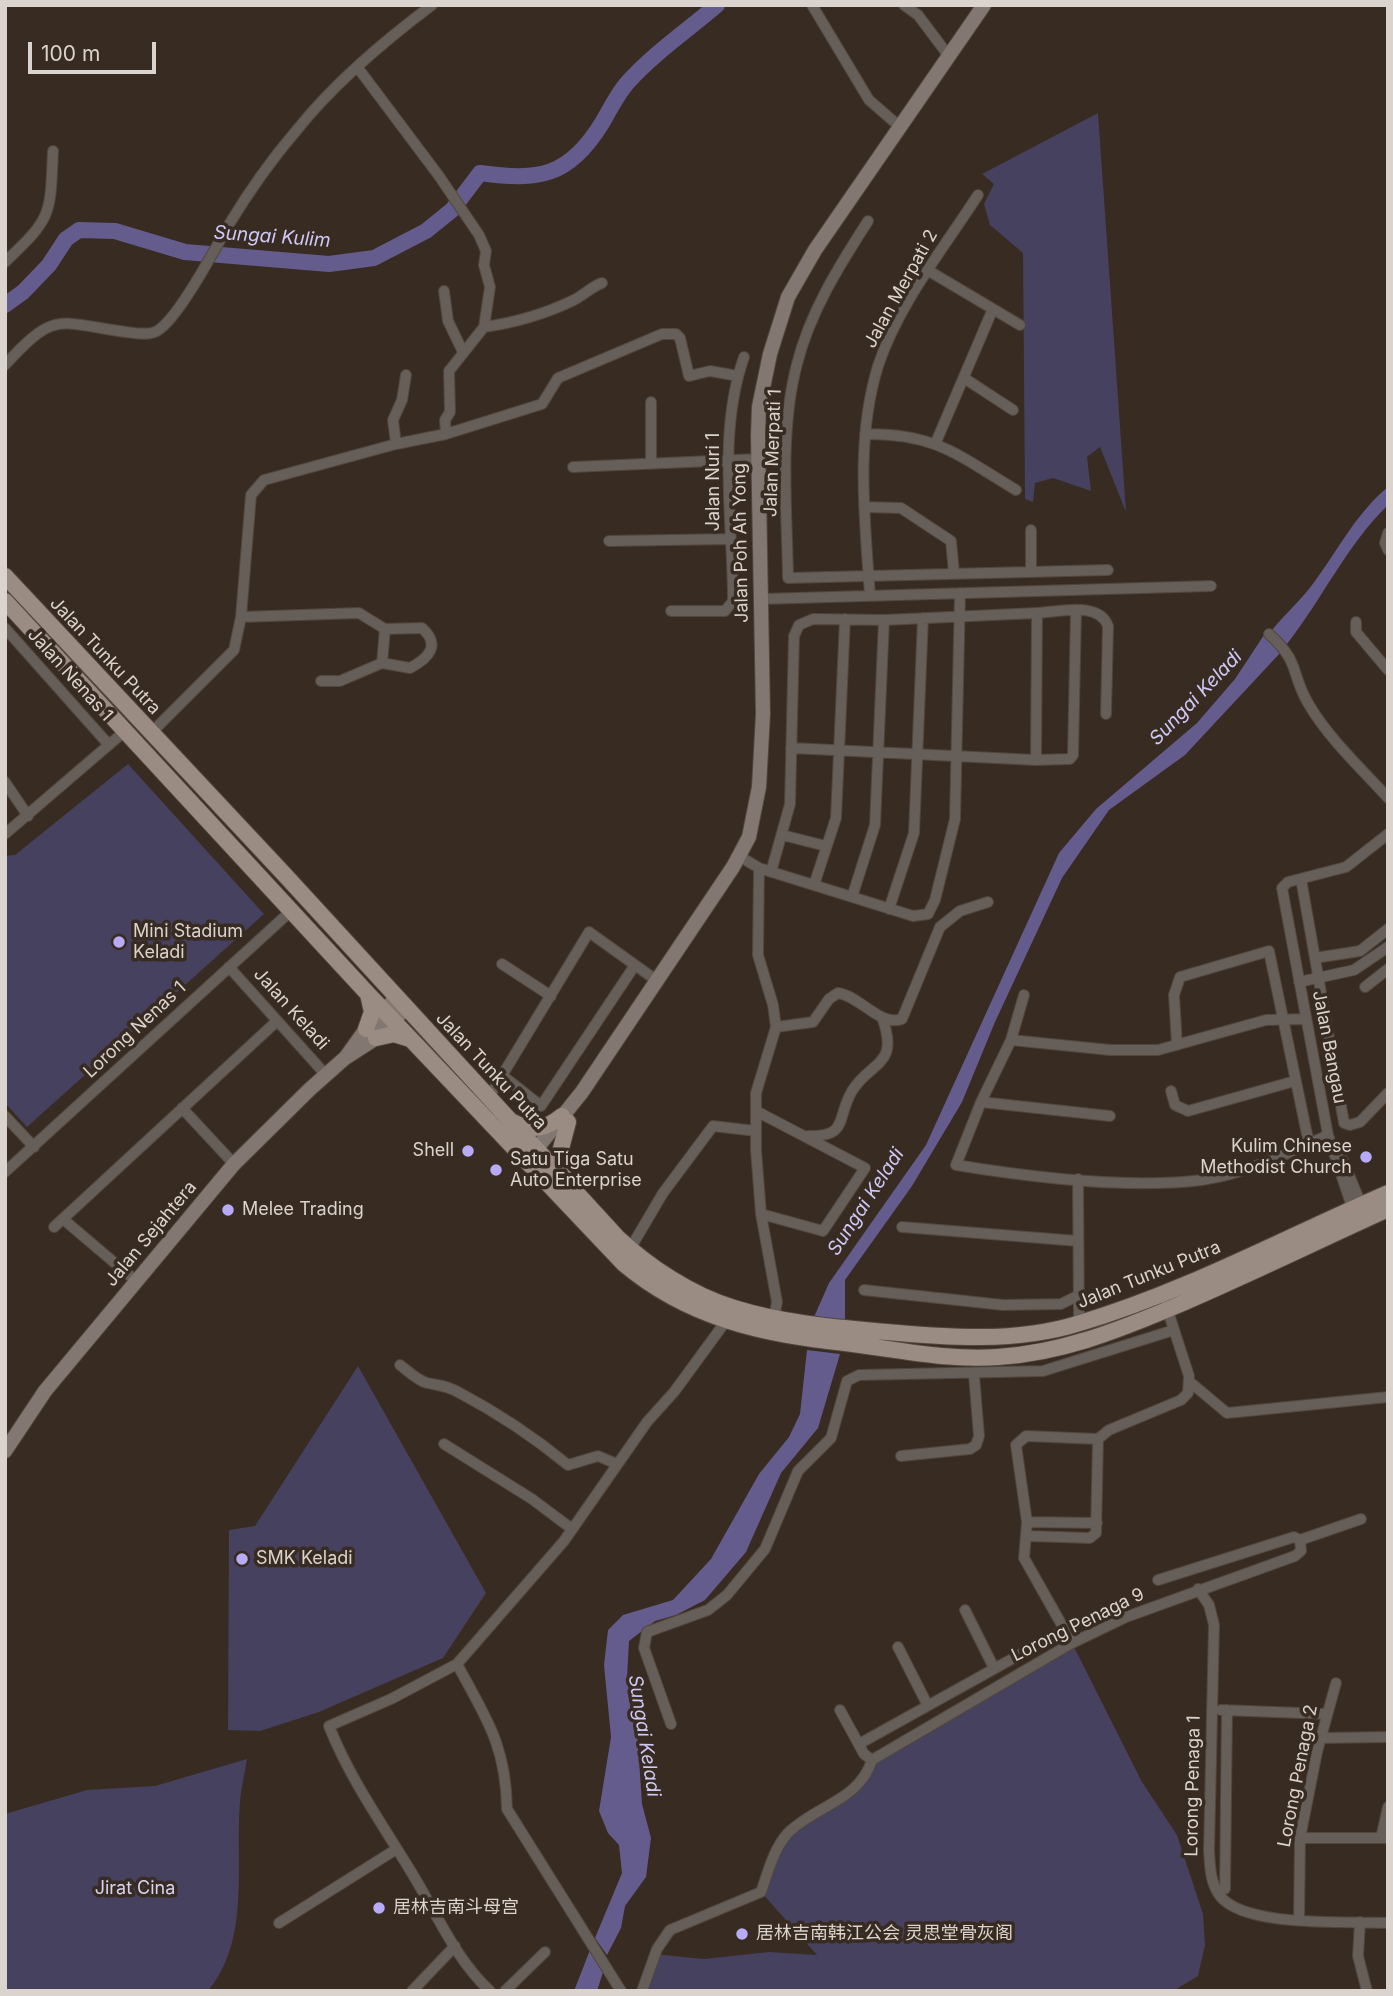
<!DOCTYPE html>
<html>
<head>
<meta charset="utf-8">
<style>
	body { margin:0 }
	#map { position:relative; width:1393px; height:1996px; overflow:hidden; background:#382b21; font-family:Inter,sans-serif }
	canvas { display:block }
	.frame { position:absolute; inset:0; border:7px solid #dbd3cd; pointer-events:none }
	.scale { position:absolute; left:28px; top:42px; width:128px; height:32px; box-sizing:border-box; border:4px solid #dbd3cd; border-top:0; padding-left:9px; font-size:21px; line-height:24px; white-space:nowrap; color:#dbd3cd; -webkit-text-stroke:5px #382b21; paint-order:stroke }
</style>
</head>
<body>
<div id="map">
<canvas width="1393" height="1996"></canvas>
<div class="frame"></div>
<div class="scale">100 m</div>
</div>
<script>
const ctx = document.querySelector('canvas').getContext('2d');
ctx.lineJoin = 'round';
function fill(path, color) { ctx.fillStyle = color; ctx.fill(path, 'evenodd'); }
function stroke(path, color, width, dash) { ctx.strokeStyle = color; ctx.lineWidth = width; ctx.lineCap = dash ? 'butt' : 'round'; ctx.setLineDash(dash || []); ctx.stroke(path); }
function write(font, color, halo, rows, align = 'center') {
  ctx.font = font + ' Inter,"Noto Sans SC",sans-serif'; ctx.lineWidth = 7; ctx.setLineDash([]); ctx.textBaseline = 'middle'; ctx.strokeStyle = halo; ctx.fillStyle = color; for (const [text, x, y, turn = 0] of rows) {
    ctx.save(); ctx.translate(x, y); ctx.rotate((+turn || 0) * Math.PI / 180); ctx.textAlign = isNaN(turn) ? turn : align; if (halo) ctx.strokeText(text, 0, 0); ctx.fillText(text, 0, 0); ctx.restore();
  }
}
fill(new Path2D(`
	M1098,113l28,399 -26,-65 -13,10 4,34 -38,-13 -18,5 -2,19 -8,-3 -2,-246 -33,-28 -6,-21 10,-20 -12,-10z
	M128,764l136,150 -237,213 -22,-24v-247l10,-1z
	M358,1366l128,227 -43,65 -124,54 -59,19 -32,-1 1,-200 26,-4z
	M1072,1643l70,139 35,53 26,79 2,31 -7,31 -25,15h-531l12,-37 50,5 65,-7 48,3 -56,-63 28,-59 61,-39 22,-34z
	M247,1759c-2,14 -6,29 -7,43 -5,63 11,137 -32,189h-203v-177l82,-24 68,-4z`), '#45415e');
fill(new Path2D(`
	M1388,487v18c-42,41 -65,93 -101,139l-15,-14c14,-17 31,-32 43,-49 23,-31 42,-69 73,-94z
	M1264,635l17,17 -96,103 -76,55 -47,68 -67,144 -33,80 -50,84 -67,94v40l-31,-3 15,-34 97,-138 133,-292 37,-44 101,-86 38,-44z
	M807,1350l33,4 -22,74 -37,45 -35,79 -41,48 -29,15 -21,6 -26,20 -2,36 8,22 7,105 9,34 -5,39 -21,29 -4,22 -14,27 -12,-17 27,-65 -3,-28 -11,-12 -9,-22 12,-74 -7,-72 4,-35 15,-15 50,-15 38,-41 48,-85 30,-37 11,-23z
	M590,1950l14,19 -7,22h-23z`), '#645c8d');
stroke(new Path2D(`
	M5,305l18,-13 26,-27 17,-26 13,-9 36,1 70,21 144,12 45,-6 52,-27 26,-21 28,-37c59,8 89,4 122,-50 8,-13 15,-29 26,-41 25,-28 60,-52 89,-77`), '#645c8d', 16);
const street = new Path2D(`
	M812,5l57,95 30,26
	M904,5l14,10 30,40
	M358,68l81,108 40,59 7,16 -2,14 6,22 -6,40 -35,44 1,41 -5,8 1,14
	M868,221c-29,45 -58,91 -71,143 -18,68 -10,145 -9,214l320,-8
	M5,262c48,-45 45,-47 48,-111
	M929,271l91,54
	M444,291l4,30 15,31
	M484,327c29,-4 63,-14 90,-27 10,-5 17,-13 28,-17
	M5,365c51,-56 53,-42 121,-33 10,1 22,4 31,-1 21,-12 58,-82 71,-105 20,-33 43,-66 68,-95 38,-48 87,-89 136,-126
	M964,378l49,32
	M865,434c71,-1 94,22 151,56
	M936,442l56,-131
	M396,444l-3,-24 9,-20 4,-25
	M651,464v-62
	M573,467l185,-8
	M865,507l36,1 50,33 3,32
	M1031,530v42
	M1388,533l-3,10 3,7
	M609,541l122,-2
	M870,596c-5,-76 -15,-155 8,-230 20,-61 65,-117 100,-171
	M761,599l450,-13
	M671,611h54l8,-10c0,-80 -16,-167 11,-244
	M1037,613c23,-1 62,-12 71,13l-2,88
	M241,617l118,-4 26,16 37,-1c19,17 7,30 -12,40l-28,-5 -42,18h-19
	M1356,622v10l32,38
	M5,628l104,117
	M1269,634c32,29 21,38 39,69 20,35 53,65 80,95
	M382,663l3,-34
	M151,733l83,-83 7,-33 10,-122 13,-15 132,-36 50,-10 96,-30 16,-26 104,-44h14l4,4 9,38 21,-5 28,5
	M791,748l245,12 34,-1 3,-4 3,-144
	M5,782l23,34
	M5,834l120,-103
	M782,835l44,11
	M739,856l20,12 154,48 15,-2 7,-14 20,-81 5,-226
	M759,868l-1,87 15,50 3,22 -20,66v57l5,64 16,88 -3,16
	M771,872l19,-68 4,-168 5,-11 14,-6 71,1 153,-7 -1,147
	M1301,879l43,244 6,2 10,-3 28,-29
	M814,885l22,-67 9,-199
	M852,897l23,-72 9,-205
	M889,909l25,-76 9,-215
	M1315,958l45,-7 28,-22
	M502,964l49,32
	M229,967l97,108
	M1299,982l55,-12 34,-23
	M1365,987l23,-18
	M1024,995l-13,45 -30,62 -25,63c73,12 173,24 246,15 43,-6 87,-27 126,-45
	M776,1027l37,-5 16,-23 9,-6c22,3 42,34 64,26l38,-92 20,-16 28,-9
	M1011,1040l99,10h48l108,-30 39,-1
	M1177,1045l-3,-50 6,-18 89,-26 40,193
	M503,1076l38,30 94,-141
	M1171,1091l4,14 13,6 107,-30
	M489,1097l100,-165 67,48
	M981,1102l129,14
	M182,1108l52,56
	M756,1111l109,57 -42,63 -62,-17
	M5,1116l29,31
	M808,1136c41,1 28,-18 44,-45 19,-31 48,-24 30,-74
	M1333,1146l9,12 21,51
	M5,1172l287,-262
	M1078,1179l1,145
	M1354,1213l-26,-78 -46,-247 6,-6 58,-15 42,-33
	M63,1219l73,62
	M54,1227l223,-206
	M902,1227l176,14
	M630,1249l33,-56 50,-67 43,5
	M864,1290l139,15 58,-1 18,-9
	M400,1365c8,6 17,15 27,18 14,3 18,2 31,9 40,21 76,45 110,73l30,-9 19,8
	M1190,1382l37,31 161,-16
	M1098,1439l11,-9 72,-30 7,-7 1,-17 -23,-71
	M444,1444l88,55 40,30
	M901,1456l69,-7 6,-4 3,-9 -5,-61
	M1027,1522l70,1
	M1027,1536l63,2 6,-5 2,-94
	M1300,1540l61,-21
	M1158,1580l136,-43 6,3
	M1198,1589l11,16 5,20 -5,225c1,16 1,33 11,46 25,32 129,25 168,27
	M965,1610l29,58
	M1072,1643l-48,-85 3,-36 -11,-77 10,-9 72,3
	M898,1647l29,57
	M457,1664c29,54 49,81 50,145l114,182
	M840,1710l24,44 8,6
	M1221,1710l106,4
	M671,1724l-27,-76 3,-16 61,-22 19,-15 38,-46 33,-78 33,-33 16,-57 12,-6 184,-4 131,-41
	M1321,1738l67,-1
	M859,1744l205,-114
	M872,1760l200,-117 54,-26 169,-61 6,-5 -1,-11
	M1300,1838h88
	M1381,1838l7,-31
	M1225,1889l2,-179
	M1299,1920l1,-82 17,-86 19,-69
	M1360,1922l-2,34 9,35
	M279,1923l116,-73
	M412,1991l43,-45
	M490,1991c-35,-32 -55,-81 -80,-121 -29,-48 -60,-91 -81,-144l62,-27 66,-35 107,-123 83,-119 27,-30 52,-71
	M505,1991l40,-39
	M642,1991l15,-42 13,-19 91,-38c7,-20 13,-44 27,-59 28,-28 71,-32 84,-73`);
const secondary = new Path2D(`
	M346,1057l20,-28 30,-31
	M529,1158l53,-66 151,-225 16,-30 10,-50 4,-73 -5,-278 1,-29 11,-53 18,-57 27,-47 169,-245
	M5,1451l40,-60 189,-227 76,-75 35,-31 31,-20 30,-30`);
const primary = new Path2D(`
	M5,576l279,298 333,363c32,30 74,58 117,71 45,14 94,19 141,23 68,6 139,13 205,-8 107,-32 206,-86 308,-130
	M5,601l363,393 256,270c64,54 140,71 221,79 50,6 103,18 153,14 62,-4 116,-25 173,-49 73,-31 144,-66 217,-99
	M366,1029l6,-17 -4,-18
	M376,1038l18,-4 16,5
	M513,1122c19,10 33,7 49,-6
	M564,1177l-5,-21 9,-34`);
stroke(street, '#52463d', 12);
stroke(secondary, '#52463d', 16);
stroke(primary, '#52463d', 18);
stroke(street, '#655e59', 10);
stroke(secondary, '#837871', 14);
stroke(primary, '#9a8c83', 16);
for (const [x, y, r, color] of [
	[119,942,7,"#b7abf8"],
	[468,1151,7,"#b7abf8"],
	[1366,1157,7,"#b7abf8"],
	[496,1170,7,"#b7abf8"],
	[228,1210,7,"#b7abf8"],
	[242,1559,7,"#b7abf8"],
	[379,1908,7,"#b7abf8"],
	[742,1934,7,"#b7abf8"]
]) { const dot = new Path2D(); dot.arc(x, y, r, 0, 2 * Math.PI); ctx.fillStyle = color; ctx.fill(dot); stroke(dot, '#382b21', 2.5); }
write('18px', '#dbd3cd', '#382b21', [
	["Jalan Merpati 2",901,289,-61],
	["Jalan Merpati 1",773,453,-88],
	["Jalan Nuri 1",714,482,-90],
	["Jalan Poh Ah Yong",741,543,-91],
	["Jalan Tunku Putra",105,656,47],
	["Jalan Nenas 1",70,675,48],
	["Jalan Keladi",291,1009,48],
	["Lorong Nenas 1",135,1030,-43],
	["Jalan Bangau",1329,1047,79],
	["Jalan Tunku Putra",491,1071,47],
	["Jalan Sejahtera",151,1234,-50],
	["Jalan Tunku Putra",1149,1275,-22],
	["Lorong Penaga 9",1078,1625,-26],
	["Lorong Penaga 2",1298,1776,-79],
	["Lorong Penaga 1",1193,1786,-89]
]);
write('18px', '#dbd3cd', '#382b21', [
	["Mini Stadium",133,932],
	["Keladi",133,953],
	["Kulim Chinese",1352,1147,"right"],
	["Methodist Church",1352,1168,"right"],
	["Shell",454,1151,"right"],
	["Satu Tiga Satu",510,1160],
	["Auto Enterprise",510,1181],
	["Melee Trading",242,1210],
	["SMK Keladi",256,1559],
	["居林吉南斗母宫",393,1908],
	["居林吉南韩江公会 灵思堂骨灰阁",756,1934]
], 'left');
write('18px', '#d7d3f2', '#382b21', [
	["Jirat Cina",135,1889]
]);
write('italic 19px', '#cfc9f7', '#382b21', [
	["Sungai Kulim",272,237,4],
	["Sungai Keladi",1196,698,-46],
	["Sungai Keladi",866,1202,-57],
	["Sungai Keladi",644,1736,81]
]);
</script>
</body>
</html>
